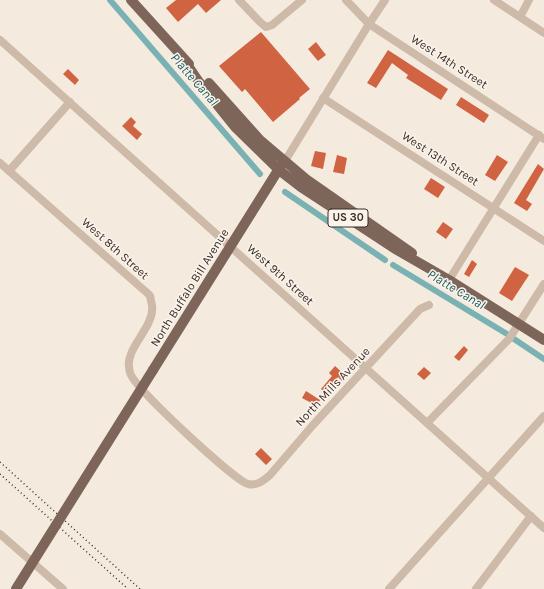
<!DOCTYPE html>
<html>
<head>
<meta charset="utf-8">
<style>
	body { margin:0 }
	canvas { display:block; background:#f5eade }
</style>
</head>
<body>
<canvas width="544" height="589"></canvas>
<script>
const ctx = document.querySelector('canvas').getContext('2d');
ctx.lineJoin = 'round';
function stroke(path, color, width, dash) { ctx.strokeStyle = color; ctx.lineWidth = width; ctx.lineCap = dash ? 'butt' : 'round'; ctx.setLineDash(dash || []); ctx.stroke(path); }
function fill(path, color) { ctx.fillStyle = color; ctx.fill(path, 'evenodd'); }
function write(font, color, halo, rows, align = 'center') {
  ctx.font = font + ' Karla,sans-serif'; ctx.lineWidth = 3; ctx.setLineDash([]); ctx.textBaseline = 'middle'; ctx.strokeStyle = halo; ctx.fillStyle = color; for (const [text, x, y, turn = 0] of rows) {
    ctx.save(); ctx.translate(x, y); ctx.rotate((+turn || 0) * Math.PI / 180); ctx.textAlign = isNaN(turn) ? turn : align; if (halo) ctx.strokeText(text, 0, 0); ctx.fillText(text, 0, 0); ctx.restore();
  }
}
stroke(new Path2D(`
	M110,0l150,174
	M285,192l100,68
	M393,265l114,69
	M514,339l30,20`), '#7ab2b4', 6);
fill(new Path2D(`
	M176,0h45l-15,13 -8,-9 -20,18 -12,-14z
	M261,32l49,57 -11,9 1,1 -27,23 -28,-33 -3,3 -23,-26z
	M316,42l10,13 -8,6 -10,-12z
	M388,50l60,39 -7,11 -35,-22 2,-3 -16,-12 -16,25 -9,-5z
	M68,69l11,11 -4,5 -12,-11z
	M461,97l28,18 -5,8 -28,-18z
	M131,117l5,5 -3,4 9,8 -5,6 -15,-14z
	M315,151l11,2 -3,16 -12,-3z
	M337,155l10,3 -3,16 -11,-2z
	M497,155l11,7 -13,19 -10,-6z
	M538,164l6,5 -18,31 6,4 -5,7 -13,-8z
	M431,178l14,9 -7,11 -14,-9z
	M443,222l10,7 -7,10 -10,-7z
	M472,260l5,4 -8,13 -5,-3z
	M515,267l14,8 -17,26 -13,-8z
	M464,346l4,4 -9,11 -5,-4z
	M335,366l11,10 -4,5 -4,-4 -13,16 -4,-4 11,-13 -3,-3z
	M424,367l7,6 -7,7 -7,-6z
	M306,391l14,9 -3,6 -15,-8z
	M261,448l11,11 -6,6 -11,-11z`), '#d06341');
stroke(new Path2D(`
	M239,0l21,22 6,5 6,-2 30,-25
	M346,0l23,24 175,115
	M494,0l50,33
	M520,17l9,-17
	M0,40l544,488
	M323,98l221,143
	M285,161l84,-137 16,-24
	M0,163l137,121c4,4 10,8 13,12 1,3 1,7 2,9 3,22 -26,42 -23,62 0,2 1,6 2,8 7,16 103,105 117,109 9,2 15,-3 22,-9l43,-50 107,-116 9,-4
	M9,171l61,-69
	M449,280l90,-145
	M427,423l82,-84 35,-55
	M0,534l63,55
	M389,589l155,-173
	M476,589l55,-73`), '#cebaa8', 8);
stroke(new Path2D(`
	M131,0l58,64
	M184,60l15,22 37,46 43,42 22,17 96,63 52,30 95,60
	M209,83l51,57 46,39 106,74
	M153,370l129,-206`), '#7e6559', 10);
stroke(new Path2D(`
	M0,462l140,127
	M0,474l128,115`), '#3b2e29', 1.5, [1, 3]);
stroke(new Path2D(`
	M16,589l137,-219`), '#7e6559', 10);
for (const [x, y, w] of [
	[348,218,40]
]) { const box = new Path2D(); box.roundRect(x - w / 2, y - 9, w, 18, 3); ctx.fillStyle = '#fbf4eb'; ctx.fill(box); stroke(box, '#3b2e29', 1); }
write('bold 11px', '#3b2e29', null, [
	["US 30",348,218]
]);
write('12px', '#3b2e29', '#fbf4eb', [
	["West 14th Street",449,62,33],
	["West 13th Street",440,159,33],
	["West 8th Street",115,249,42],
	["West 9th Street",280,275,42],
	["North Buffalo Bill Avenue",190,288,-58],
	["North Mills Avenue",333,387,-47]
]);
write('italic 13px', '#1a5c60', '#fbf4eb', [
	["Platte Canal",194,80,49],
	["Platte Canal",456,290,31]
]);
</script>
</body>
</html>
